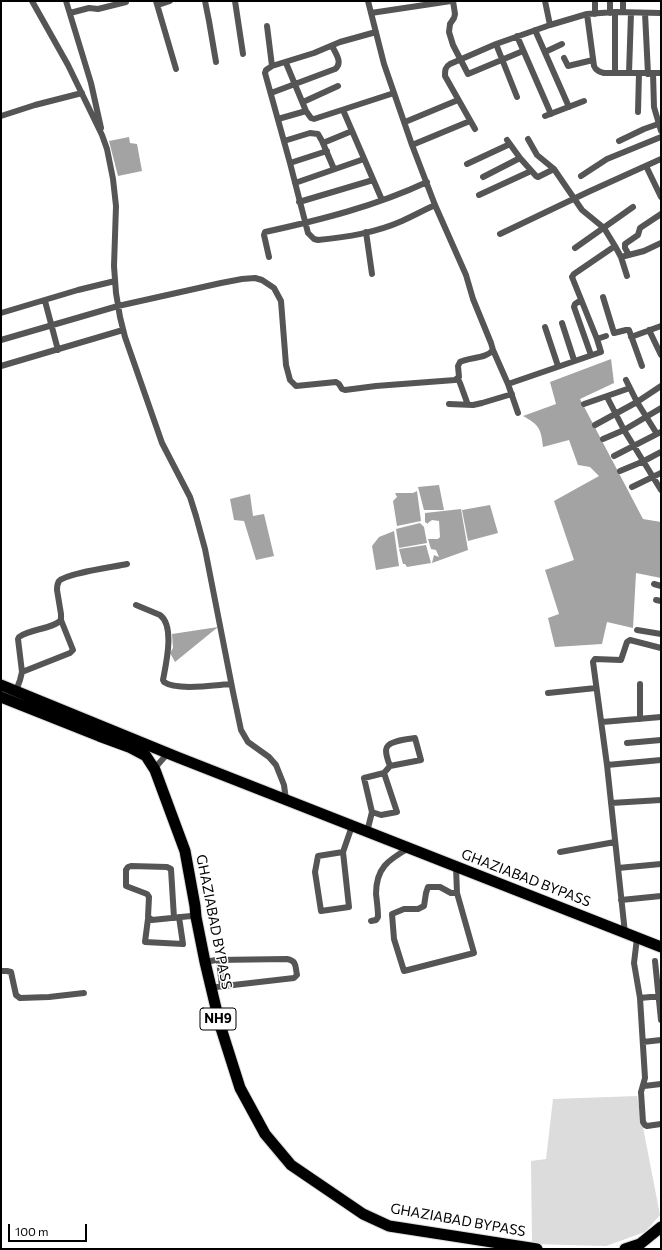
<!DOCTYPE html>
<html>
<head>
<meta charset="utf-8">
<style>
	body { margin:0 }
	#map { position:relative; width:662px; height:1250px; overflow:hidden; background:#fff; font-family:Commissioner,sans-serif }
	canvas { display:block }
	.frame { position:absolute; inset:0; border:2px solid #000; pointer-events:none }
	.scale { position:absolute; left:8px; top:1224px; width:79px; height:18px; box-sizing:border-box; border:2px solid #000; border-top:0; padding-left:5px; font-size:12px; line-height:14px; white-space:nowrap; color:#000; -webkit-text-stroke:3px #fff; paint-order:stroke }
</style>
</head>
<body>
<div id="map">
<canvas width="662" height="1250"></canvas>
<div class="frame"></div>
<div class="scale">100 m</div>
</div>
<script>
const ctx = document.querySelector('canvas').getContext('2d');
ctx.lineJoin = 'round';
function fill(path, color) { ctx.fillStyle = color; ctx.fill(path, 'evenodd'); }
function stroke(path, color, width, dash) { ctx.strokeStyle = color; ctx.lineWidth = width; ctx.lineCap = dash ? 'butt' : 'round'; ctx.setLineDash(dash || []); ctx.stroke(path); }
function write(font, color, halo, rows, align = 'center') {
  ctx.font = font + ' Commissioner,sans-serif'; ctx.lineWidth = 3; ctx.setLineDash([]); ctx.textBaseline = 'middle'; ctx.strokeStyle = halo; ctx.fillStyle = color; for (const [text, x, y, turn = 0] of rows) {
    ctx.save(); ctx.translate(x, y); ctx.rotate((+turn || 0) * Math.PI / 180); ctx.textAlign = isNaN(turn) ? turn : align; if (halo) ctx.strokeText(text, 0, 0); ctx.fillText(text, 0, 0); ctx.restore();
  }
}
fill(new Path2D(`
	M637,1096l23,119 -15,17 -39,14 -74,-2 -1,-83 15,-2 7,-60z`), '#dcdcdc');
fill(new Path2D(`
	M129,137l1,6 7,1 5,27 -24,5 -9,-35z
	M611,359l3,24 -34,16 63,120 18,3v56l-25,-5 -3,55 -26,-6 -5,22 -47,3 -7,-29 11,-4 -14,-44 29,-10 -20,-59 45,-25 -9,-9 -12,-2 -9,-25 -26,7c-2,-19 -4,-22 -20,-31l33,-12 -6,-22z
	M439,485l5,25h-20l-6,-23z
	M417,491l4,30 -24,5 -4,-25 4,-4 -2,-4h18z
	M250,494l3,22 11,-2 10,42 -18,4 -12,-39 -10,-1 -4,-21z
	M490,505l8,28 -30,8 -6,-31z
	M461,509l7,41 -36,13 2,-8 5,2 -3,-7 -5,-1 -3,-10h10l2,-2 -1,-16 -7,-1 -4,3v1l-3,-2v-9z
	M420,523l4,4 3,16 -28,5 -3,-19z
	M394,531l5,35 -23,4 -4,-24 7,-9z
	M426,545l5,18 -24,4 -2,-3h-2l-4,-15z
	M218,627l-43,35 -5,-9 3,-5 -1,-14z`), '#a3a3a3');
const highway = new Path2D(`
	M1,685l176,72 484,190
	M1,697l98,39 30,11 17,9 9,14 30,81 10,55 1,11 9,45 15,63 20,63 25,46 26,31 72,49 26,12 148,23
	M625,1249l15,-5 21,-17`);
stroke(highway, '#dbdbdb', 13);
stroke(new Path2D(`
	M32,1l36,64 34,70 5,14 6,30 3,27 -2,60 2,27 4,24 5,20 37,106 28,54 6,19 9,33 28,143 8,38 7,12 21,15 7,8 8,20 2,15
	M66,1l25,82 10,45
	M156,1l20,68
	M205,1l4,20 7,41
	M235,1l8,53
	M453,1l2,13 -1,4 -4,6 -1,8 4,13 15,29 55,-23
	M545,1l5,24
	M610,1v12
	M158,5l12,-4
	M623,12v-11
	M70,13l19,-5 9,1 28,-7
	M371,13l80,-12
	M645,13l3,61
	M587,14l7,52c2,5 6,6 10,7h57
	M595,14v-13
	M267,26l5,40
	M535,30l34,77
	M376,32l-36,10 -26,11 -42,13 -6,4 -1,3 25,90 18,70 6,6 4,1c29,-3 57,-7 84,-19 11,-5 22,-11 33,-16
	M517,36l34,78
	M496,44l21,53
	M545,52l17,-8
	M564,58l4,8 25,-6
	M286,63l20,48 5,7 3,1 80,-26
	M615,72v-60
	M629,73l2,-60
	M653,73l1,34 7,24
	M271,93l64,-24c8,-6 1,-15 -3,-23
	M303,102l35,-16
	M343,110l39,90
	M638,112l1,-39
	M1,116l34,-11 47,-12
	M545,116l39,-15
	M278,119l28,-8
	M405,122l53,-22
	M475,129l-30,-53c0,-6 0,-9 5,-12l46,-20 54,-19 37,-11 28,-2 46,1
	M507,140l13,18 16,18 2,1 16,-8
	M284,141l26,-8 8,1 4,7 12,28
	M619,141l25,-12 17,-6
	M323,143l29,-12
	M412,145l58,-24
	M290,163l37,-12
	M467,164l43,-20
	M646,166l15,31
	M581,176l26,-17 54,-22
	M483,177l37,-19
	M295,183l69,-24
	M479,195l52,-24
	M299,202l74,-22
	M366,232l6,42
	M500,234l88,-42 73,-33
	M615,246l6,11 6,19
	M575,248l58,-41
	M629,255l-4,-7v-4l13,-9 2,-7 21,-14
	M269,257l-5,-22 1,-3c55,-12 111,-26 162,-50
	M621,257l23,-6 17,-8
	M603,297l11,36 12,-3h3l13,36
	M581,300l-6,4 -1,3 17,48
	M45,301l13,49
	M1,313l77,-23 37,-9
	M562,323l12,37
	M545,327l13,39
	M649,330l12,25
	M631,337l30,-11
	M597,339l9,-3
	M1,340l117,-34 103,-23 21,-4 13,-1 7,2 12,8 7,13 5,64 4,15 6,6 40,-4 3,2 3,5 3,1 31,-4 79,-6 4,-3 -1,-11 2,-4c10,-5 26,-3 33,-12l-2,-7 -18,-44 -7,-24 -31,-70 -23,-60 -28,-81 -16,-63
	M493,350l15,34 10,29
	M1,366l122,-36
	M458,379l2,4 8,22
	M626,380l11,22 20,32
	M508,384l93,-32 -4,-13 -25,-62 2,-3 41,-28 -11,-18 -22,-18 -28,-41 -17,-14 -9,-16
	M607,397l17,33 37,60
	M449,404l24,1 9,-2 30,-9
	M584,404l46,-16
	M595,425l42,-23 24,-16
	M603,439l21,-9 37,-22
	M614,456l47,-24
	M620,471l24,-10 17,-9
	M632,487l29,-14
	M654,584l7,2
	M656,600l5,1
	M136,605l24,10c15,11 6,49 3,65l1,2c13,9 51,3 67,2
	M637,630l24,4
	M22,672l48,-19 3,-3 -12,-30v-6l-4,-24c0,-3 0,-6 2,-9 8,-8 55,-14 68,-17
	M640,684v35
	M16,691l4,-11 2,-8 -4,-33 1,-2c10,-8 34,-8 42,-17
	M548,693l48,-5
	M602,722l59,-5
	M627,743l34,-3
	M607,765l54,-5
	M154,769l14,-16
	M384,773l6,-7 31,-6 -6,-22c-8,1 -29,3 -29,12 0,5 2,11 4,16
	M611,803l50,-3
	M367,832l5,-20 -8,-34 20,-5 13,39 -16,3 -9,-3
	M343,852l-25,4 -3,16 6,39 28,-4 -6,-55 9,-26
	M560,852l55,-10
	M456,867l1,26
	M618,868l43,-4
	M428,887h12l11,6h6l17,60 -70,18 -10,-32 -2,-25 12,-5h14l6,-3 2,-13z
	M621,900l40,-4
	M174,918l-3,-49 -4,-2 -36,-1 -3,1 -2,3v16l21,8 2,3 -1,20 4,3 39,-4 5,1
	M148,919l-3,23 38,2 -4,-27
	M371,921l5,-1 2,-3c0,-8 -1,-15 -2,-23 0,-26 12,-34 33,-46
	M625,933l-18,-168 -14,-103 2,-3 26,1 6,-18 3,-2 31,8
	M637,938l-3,25 6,35 5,80 -4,14 2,30 2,3 2,1 14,-2
	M219,960l3,27
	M655,961l6,59
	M205,962l11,-2 71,-1c10,2 8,7 10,16l-3,3 -78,9
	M1,971h6l4,1 5,23 4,3 29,-1 35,-4
	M640,998l21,-2
	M643,1042l18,-2
	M644,1086l17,-2`), '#555', 6);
stroke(highway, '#000', 11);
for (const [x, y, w] of [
	[218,1019,36]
]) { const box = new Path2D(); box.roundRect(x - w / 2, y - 11, w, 22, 3); ctx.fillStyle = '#fff'; ctx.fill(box); stroke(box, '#000', 1); }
write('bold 13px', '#000', null, [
	["NH9",218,1019]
]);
write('14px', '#000', '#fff', [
	["GHAZIABAD BYPASS",526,878,21],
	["GHAZIABAD BYPASS",214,922,79],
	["GHAZIABAD BYPASS",458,1220,10]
]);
</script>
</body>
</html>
